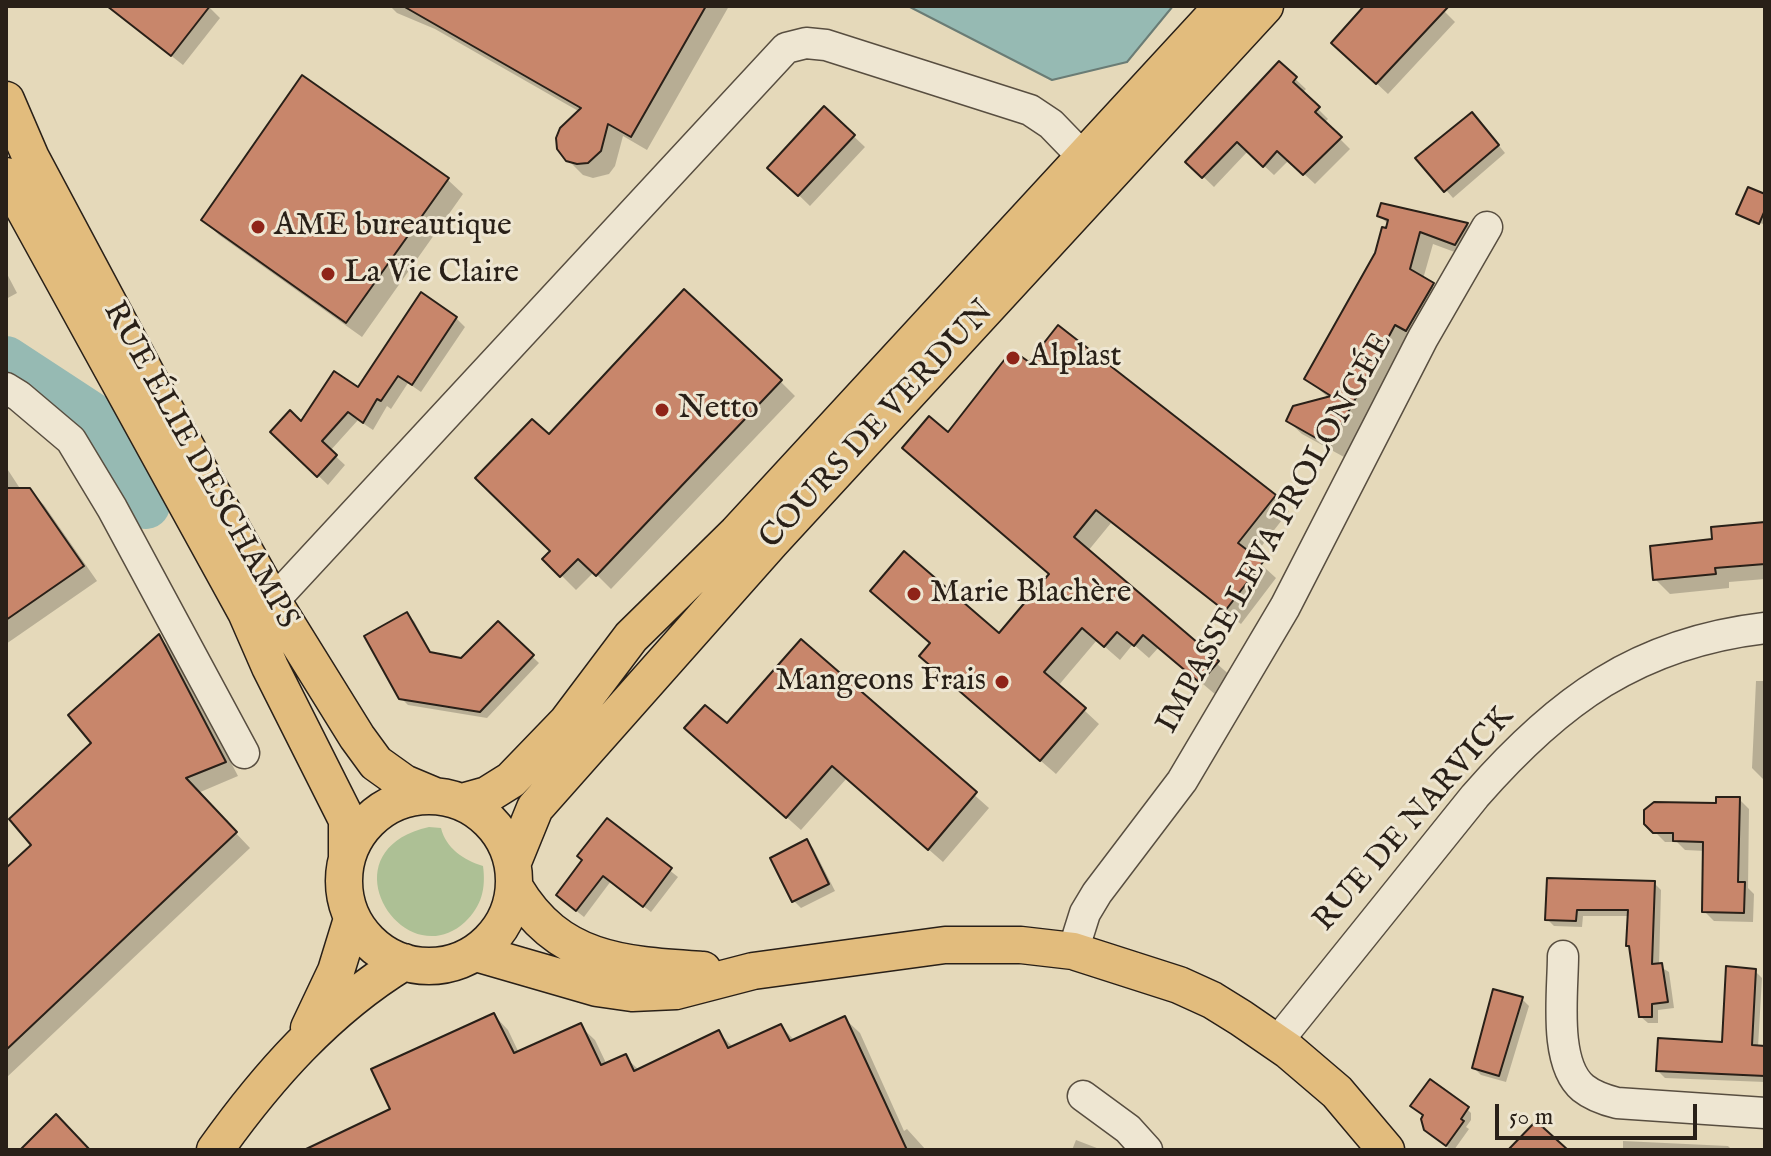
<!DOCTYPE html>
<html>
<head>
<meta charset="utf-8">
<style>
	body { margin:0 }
	#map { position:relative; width:1771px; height:1156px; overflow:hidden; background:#e5d9ba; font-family:"IM FELL English",serif }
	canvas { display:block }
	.frame { position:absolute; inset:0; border:8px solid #292018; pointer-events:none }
	.scale { position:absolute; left:1495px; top:1104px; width:202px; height:36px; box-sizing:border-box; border:4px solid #292018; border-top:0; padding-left:10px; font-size:24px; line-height:28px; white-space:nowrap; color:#292018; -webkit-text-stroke:6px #eee6d2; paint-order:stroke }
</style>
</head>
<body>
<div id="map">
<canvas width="1771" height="1156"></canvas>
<div class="frame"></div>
<div class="scale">50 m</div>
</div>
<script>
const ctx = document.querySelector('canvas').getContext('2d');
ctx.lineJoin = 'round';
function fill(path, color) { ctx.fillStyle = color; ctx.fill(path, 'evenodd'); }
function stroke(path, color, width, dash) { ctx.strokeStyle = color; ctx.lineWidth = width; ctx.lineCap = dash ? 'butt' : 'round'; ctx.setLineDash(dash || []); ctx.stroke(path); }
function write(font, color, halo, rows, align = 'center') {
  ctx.font = font + ' "IM FELL English",serif'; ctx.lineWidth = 6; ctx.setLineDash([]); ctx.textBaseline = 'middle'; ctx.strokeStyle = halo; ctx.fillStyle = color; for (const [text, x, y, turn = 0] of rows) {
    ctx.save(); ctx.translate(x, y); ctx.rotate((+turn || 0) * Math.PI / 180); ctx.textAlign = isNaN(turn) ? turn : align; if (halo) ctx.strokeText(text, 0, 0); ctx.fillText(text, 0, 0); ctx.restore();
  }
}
fill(new Path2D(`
	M429,827l12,1c5,20 22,32 42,38 3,22 -1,40 -18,56 -61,56 -143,-71 -36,-95z`), '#adc095');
const water = new Path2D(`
	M908,6h265l-46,56 -75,18z`);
fill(water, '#96bab3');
stroke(water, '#6a7c75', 2);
fill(new Path2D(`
	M113,6h95l12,12 -37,47 -60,-47z
	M390,6h339l-82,144 -24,-14 -8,30 -6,8 -16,4 -10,-3 -15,-15 12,-48 -145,-83 -38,-16z
	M1368,6h71l16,16 -67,72 -43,-40z
	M1279,64l27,25 -4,4 26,26 -4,4 26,26 -35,35 -26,-24 -15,15 -26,-24 -34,36 -26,-25z
	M825,109l40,38 -55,59 -29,-28z
	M1479,121l26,32 -52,45 -35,-40z
	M448,180l15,14 -101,143 -143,-102 -15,-15z
	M1765,196l-2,28 -24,-10z
	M1382,206l85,18 13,13 -12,20 -35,-13 -10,35 23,19 -37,39 -65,120 -42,-23 -14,-13 42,-22 -23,-20 80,-149 2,-5 -10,-10z
	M6,272l11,21 -11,6z
	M456,318l9,9 -44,65 -13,-9 -17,26 -4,-3 -14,24 -15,-10 -28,31 15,14 -17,20 -55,-53 28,-8 58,-34z
	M1029,365l246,132 14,14 -36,46 23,21 -35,46 -130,-101 -23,28 144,126 -16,18 -57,-48 -10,11 -16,-14 -13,16 -23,-20 -39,46 41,38 -43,50 -120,-104 63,-35 52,-60 -147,-127 44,-13z
	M780,381l15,15 -184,193 -17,-17 -18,18 -31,-31 7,-8 -3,-114z
	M6,467l15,23h8l15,15 53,76 -91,63z
	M1765,524v55l-36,3v6l-59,6 -15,-15 59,-38z
	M407,615l7,6 18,33 30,6 36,-36 41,39 -52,55 -79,-13 -7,-7z
	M159,637l14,14 65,125 -40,17 52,55 -244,230v-207l28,-26z
	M802,642l187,166 -46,54 -96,-84 -46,52 -115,-102 41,-2z
	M1756,681h9v100l-13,-13z
	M1739,799l10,10 -1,79 6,6 -1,28 -39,-1 -10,-10 1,-60 -20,-1 -8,-8h-12l-19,-19z
	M607,821l71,56 -27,35 -40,-31 -27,36 -19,-15z
	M806,841l7,7 22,43 -34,17 -7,-7 -21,-42z
	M1654,883l7,7 -2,76 10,6 5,36 -16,2v13h-10l-7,-6 -11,-101h-47l-1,11 -28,-1 -7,-7z
	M1755,971l7,7 -4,69h7v35l-100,-4 -7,-7 66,-27z
	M1522,999l7,7 -23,76 -25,-7 -7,-7z
	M494,1015l14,15 11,23 61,-27 15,14 12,25 18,-8 14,13 80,-37 15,15 47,-22 14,15 50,-22 15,14 44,98 3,-2 19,21h-596l62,-40z
	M1464,1106l7,7v7l-5,7 3,2 -15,21h-3l-25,-21 -1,-12 -5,-4z
	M1076,1140l26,10h-30z
	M1623,1141l105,5 4,4h-109z`), '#0003');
stroke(new Path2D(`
	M6,360l84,55 28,39 28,51`), '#96bab3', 48);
const building = new Path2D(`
	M107,6h103l-39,50z
	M403,6h303l-75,131 -23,-13 -7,27 -13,12 -11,1 -11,-3 -9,-12 -1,-11 4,-10 21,-20z
	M1364,6h85l-73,78 -45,-41z
	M1279,61l18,16 -4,5 27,25 -5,5 27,25 -39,38 -26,-24 -14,16 -26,-25 -35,36 -17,-16z
	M302,75l147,103 -103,145 -145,-103z
	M824,106l31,29 -57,61 -31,-28z
	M1472,112l27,33 -55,47 -29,-34z
	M1748,187l17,7v16l-6,14 -23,-10z
	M1381,203l87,20 -13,22 -35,-13 -10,37 24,14 -28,48 -11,-6 -65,121 -44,-25 7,-15 38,-10 -27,-17 71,-126 7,-26 4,1 2,-8 -11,-4z
	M684,289l98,91 -186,196 -18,-17 -18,18 -18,-18 8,-8 -75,-73 57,-59 17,15z
	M421,292l36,25 -45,68 -14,-9 -17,25 -4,-2 -14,24 -15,-11 -26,29 15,14 -20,22 -47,-45 20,-22 11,11 33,-50 24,16z
	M1058,325l218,170 -38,48 25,19 -38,49 -129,-101 -22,27 145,124 -19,22 -57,-48 -9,11 -17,-14 -13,15 -22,-19 -38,44 42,36 -46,53 -121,-105 11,-13 -60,-52 34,-40 95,82 50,-59 -147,-126 27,-32 19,16 64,-82 17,12z
	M6,488h24l54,78 -78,54z
	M1765,522v42l-50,4 1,6 -63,6 -3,-34 62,-7 -1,-12z
	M407,612l23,40 31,6 37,-37 36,34 -54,57 -81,-13 -35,-63z
	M159,634l67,128 -40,16 51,54 -231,218v-182l25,-23 -22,-26 82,-76 -23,-28z
	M801,639l176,153 -49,58 -96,-84 -46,52 -102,-90 21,-23 22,18z
	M1716,797h24l-2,85h7l-1,31 -42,-1 1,-70 -30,-1v-8h-20l-9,-9v-14l10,-8 62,1z
	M607,818l65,50 -29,39 -40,-31 -27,35 -20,-16 26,-35 -5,-4z
	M807,839l22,45 -37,18 -22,-44z
	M1547,878l108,3 -3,83 10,-1 6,39 -16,2v13h-13l-10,-71h-3l2,-36h-51l-1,11 -31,-1z
	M1726,966l30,3 -4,76 13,1v30l-109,-5 2,-33 64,4z
	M1493,989l30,8 -24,79 -27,-8z
	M494,1013l20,40 67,-30 20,42 25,-11 8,17 85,-41 9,18 53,-24 9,17 55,-25 62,134h-603l86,-41 -19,-40z
	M1430,1079l39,28 -8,12 3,2 -18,25 -22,-16 -3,-11 2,-4 -13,-9z
	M56,1114l34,36h-70z
	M1536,1121l32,29h-60z`);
fill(building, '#c8866b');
stroke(building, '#292018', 2);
const minor = new Path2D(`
	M6,388l13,8 52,44 41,68 132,245
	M272,600l6,-4 508,-548 20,-5 20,2 204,65 21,14 32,33
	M1073,951l12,-38 12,-20 85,-112 103,-174 138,-269 64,-111
	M1563,956c0,36 -10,107 20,132 10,8 22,12 34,15l148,10
	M1277,1042l198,-246c83,-95 162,-153 290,-168
	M1083,1096l45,33 19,21`);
const major = new Path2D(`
	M6,100l25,58 136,255 105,187 85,137 19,26 28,20 31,13
	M6,176l240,436 24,55 77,153v38
	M344 881a85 85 0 1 1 170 0a85 85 0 1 1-170 0Z
	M462,802l25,-7 24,-15 56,-58 64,-85 106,-104 486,-527
	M513,862l22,-54 236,-266 494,-536
	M515,888c44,74 109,77 188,82
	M476,953l121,35 35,5 44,-2 77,-20 192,-26h76l52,6 106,34 33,15 29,18 48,33 48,41 49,58
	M309,1028l27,-57 16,-52
	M215,1150c52,-73 112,-141 189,-188`);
stroke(minor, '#584e40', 33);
stroke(major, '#292018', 39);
stroke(minor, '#eee6d2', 30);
stroke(major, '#e2bc7d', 36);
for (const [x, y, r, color] of [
	[258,227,8,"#8f2418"],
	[328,274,8,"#8f2418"],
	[1013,358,8,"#8f2418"],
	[662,410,8,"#8f2418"],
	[914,594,8,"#8f2418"],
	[1002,682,8,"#8f2418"]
]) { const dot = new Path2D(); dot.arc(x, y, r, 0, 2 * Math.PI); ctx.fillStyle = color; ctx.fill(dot); stroke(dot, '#eee6d2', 3); }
write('32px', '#292018', '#eee6d2', [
	["AME bureautique",274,227],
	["La Vie Claire",344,274],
	["Alplast",1029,358],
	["Netto",678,410],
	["Marie Blachère",930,594],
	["Mangeons Frais",986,682,"right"]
], 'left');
write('32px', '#292018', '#eee6d2', [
	["COURS DE VERDUN",878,426,-47],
	["RUE ÉLIE DESCHAMPS",199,466,61],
	["IMPASSE LEVA PROLONGÉE",1276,534,-61],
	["RUE DE NARVICK",1415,820,-49]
]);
</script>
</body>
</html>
